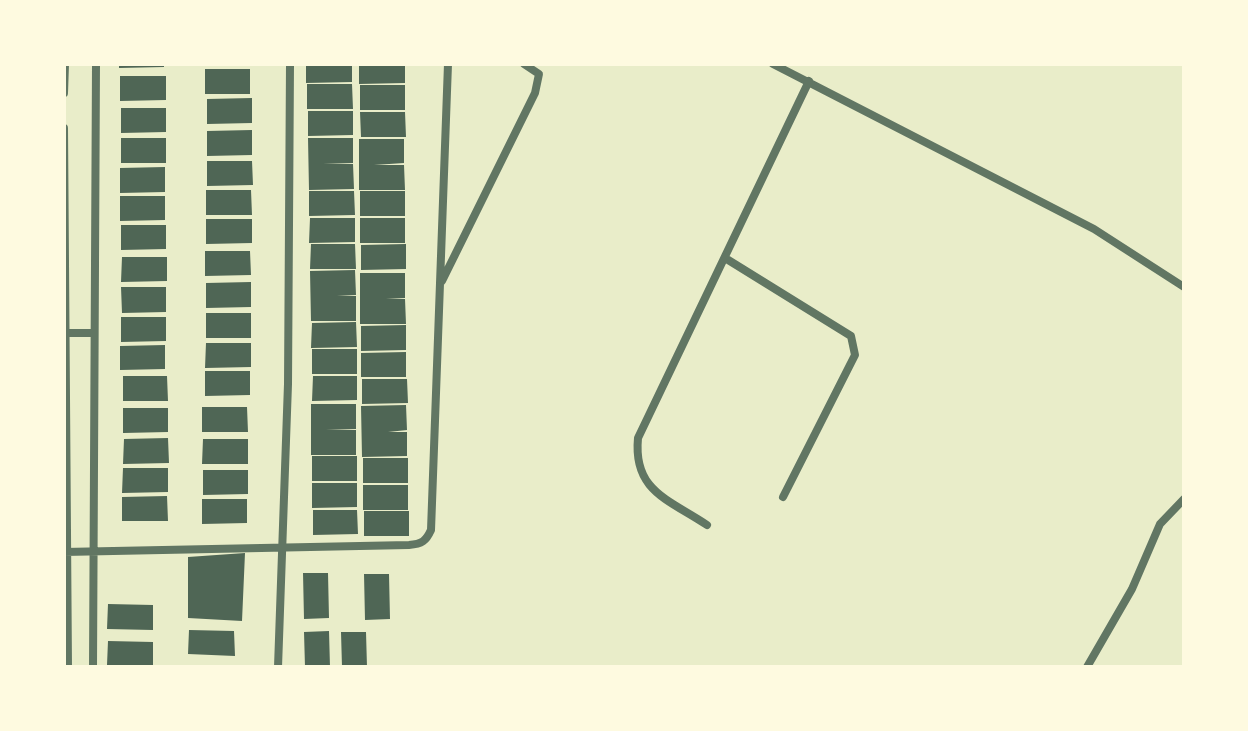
<!DOCTYPE html>
<html>
<head>
<meta charset="utf-8">
<style>
	body { margin:0 }
	#map { position:relative; width:1248px; height:731px; overflow:hidden; background:#e9edc9; font-family:"Exo 2",sans-serif }
	canvas { display:block }
	.frame { position:absolute; inset:0; border:66px solid #fefae0; pointer-events:none }
</style>
</head>
<body>
<div id="map">
<canvas width="1248" height="731"></canvas>
<div class="frame"></div>
</div>
<script>
const ctx = document.querySelector('canvas').getContext('2d');
ctx.lineJoin = 'round';
function fill(path, color) { ctx.fillStyle = color; ctx.fill(path, 'evenodd'); }
function stroke(path, color, width, dash) { ctx.strokeStyle = color; ctx.lineWidth = width; ctx.lineCap = dash ? 'butt' : 'round'; ctx.setLineDash(dash || []); ctx.stroke(path); }
fill(new Path2D(`
	M119,64h45v3l-45,1z
	M306,64h46v18l-46,1z
	M359,64h46v19l-46,1z
	M205,69h45v25h-45z
	M120,76h46v24l-46,1z
	M307,84h45l1,25h-46z
	M360,85h45v25h-45z
	M252,98v25l-45,1v-25z
	M121,108h45v24l-45,1z
	M308,111h45v24l-45,1z
	M360,112h45l1,25h-45z
	M252,130v25l-45,1v-25z
	M121,138h45v25h-45z
	M308,138h45v25l-30,1h30l1,25 -45,1z
	M359,139h45v24l-30,2h30l1,25h-46z
	M207,161h45l1,24 -46,1z
	M165,167v25l-45,1v-25z
	M206,190h45l1,25h-46z
	M309,191h45l1,24 -46,1z
	M360,191h45v25h-45z
	M120,196h45v24l-45,1z
	M310,218h45v24l-46,1z
	M360,218h45v25h-45z
	M206,219h46v24l-46,1z
	M121,225h45v24l-45,1z
	M311,244h44l1,25h-46z
	M406,244v25l-45,1v-25z
	M205,251h45l1,24 -46,1z
	M122,257h45v24l-46,1z
	M355,270l1,25 -19,1h19v25h-45l-1,-50z
	M360,273h45v25l-19,1h19l1,25h-46z
	M251,282v25l-45,1v-25z
	M121,287h45v25l-44,1z
	M206,313h45v25h-45z
	M121,317h45v24l-45,1z
	M356,322l1,25 -46,1 1,-25z
	M406,325v25l-45,1v-25z
	M206,343h45v24l-46,1z
	M165,345v24l-45,1v-24z
	M312,349h45v25h-45z
	M406,352v25h-45v-24z
	M205,371h45v24l-45,1z
	M123,376h44l1,25h-45z
	M313,376h44v24l-45,1z
	M362,379h45l1,24 -46,1z
	M311,404h45v25l-30,1h30v25h-45z
	M406,405l1,25 -19,2h19v24l-45,1 -1,-51z
	M202,407h45l1,25h-46z
	M123,408h45v24l-45,1z
	M168,438l1,25 -46,1 1,-25z
	M203,439h45v25h-46z
	M312,456h45v25h-45z
	M363,458h45v25h-45z
	M123,468h45v24l-46,1z
	M203,470h45v24l-45,1z
	M312,483h45v24l-45,1z
	M363,485h45v25h-45z
	M167,496l1,25h-46v-24z
	M202,499h45v24l-45,1z
	M313,510h44l1,24 -45,1z
	M364,511h45v25h-45z
	M245,553l-3,68 -54,-3v-61z
	M303,573h25l1,45 -25,1z
	M364,574h25l1,45 -25,1z
	M108,604l45,1v25l-46,-1z
	M189,630l45,1 1,25 -47,-2z
	M329,631l1,36h-25l-1,-35z
	M341,632h25l1,35h-25z
	M108,641l45,1v25l-46,-2z`), '#4f6655');
stroke(new Path2D(`
	M773,64l321,165 90,58
	M64,93l1,-29
	M64,128l4,539
	M725,258l126,78 4,19 -72,142
	M442,281l93,-188 4,-19 -15,-10
	M65,333h29
	M707,525c-39,-26 -74,-34 -69,-87l171,-357
	M64,552l345,-7c13,-1 17,-4 22,-15l17,-466
	M93,667l3,-603
	M278,667l10,-283 2,-320
	M1087,667l45,-78 28,-65 24,-25`), '#617663', 8);
</script>
</body>
</html>
